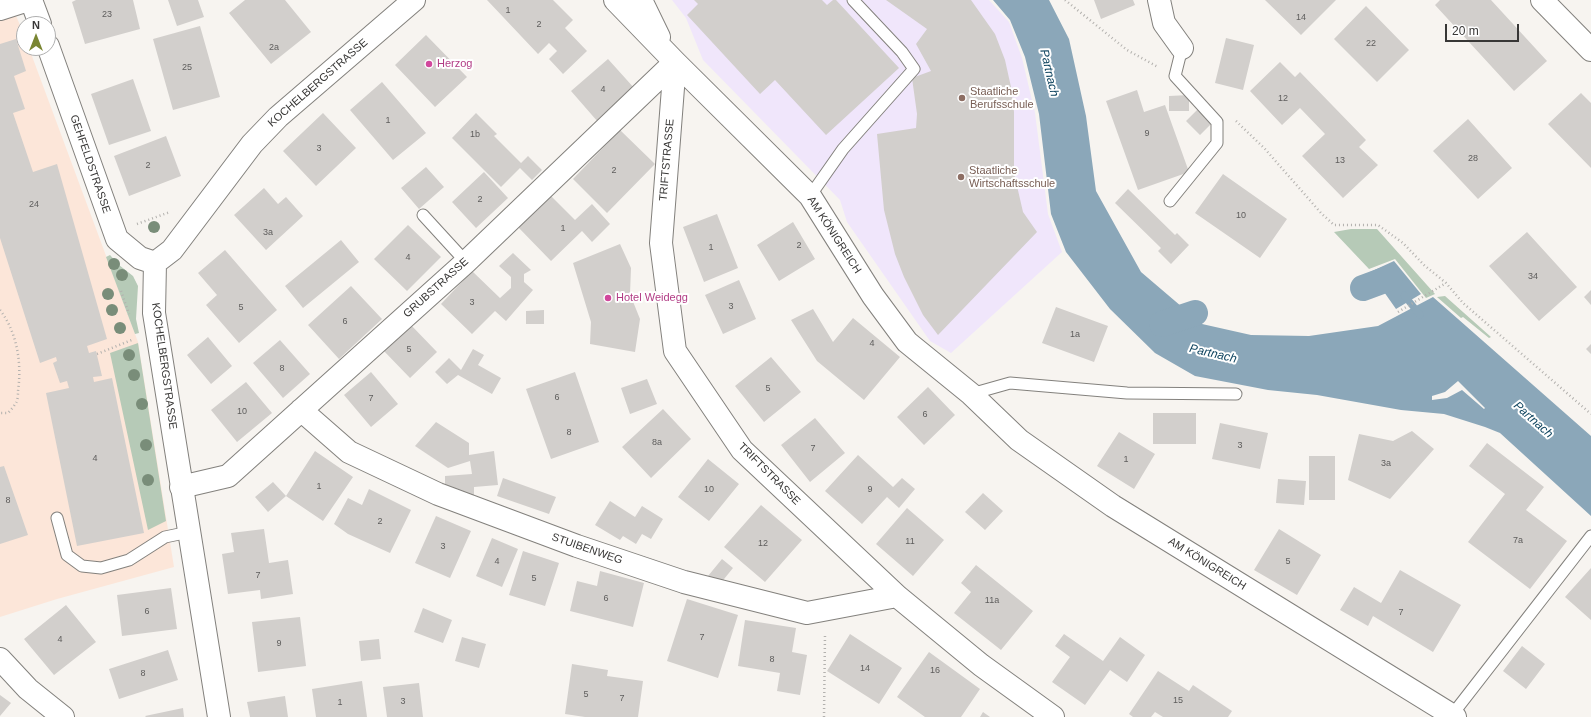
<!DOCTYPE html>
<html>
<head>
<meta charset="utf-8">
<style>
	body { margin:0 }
	#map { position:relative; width:1591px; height:717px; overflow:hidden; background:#f7f4f0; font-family:Arial,sans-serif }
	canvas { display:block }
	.north { position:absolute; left:16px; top:16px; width:40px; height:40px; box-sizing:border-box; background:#fff; border:1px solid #afafaf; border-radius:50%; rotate:0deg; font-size:11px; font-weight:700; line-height:16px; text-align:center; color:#383736 }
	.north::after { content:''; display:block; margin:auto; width:14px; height:18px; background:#798532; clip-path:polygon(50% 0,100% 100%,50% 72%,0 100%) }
	.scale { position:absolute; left:1445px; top:24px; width:74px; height:18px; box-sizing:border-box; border:2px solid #383736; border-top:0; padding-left:5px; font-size:12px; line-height:14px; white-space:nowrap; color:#383736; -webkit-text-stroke:3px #fff; paint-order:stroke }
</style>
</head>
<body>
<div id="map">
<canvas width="1591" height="717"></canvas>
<div class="north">N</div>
<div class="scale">20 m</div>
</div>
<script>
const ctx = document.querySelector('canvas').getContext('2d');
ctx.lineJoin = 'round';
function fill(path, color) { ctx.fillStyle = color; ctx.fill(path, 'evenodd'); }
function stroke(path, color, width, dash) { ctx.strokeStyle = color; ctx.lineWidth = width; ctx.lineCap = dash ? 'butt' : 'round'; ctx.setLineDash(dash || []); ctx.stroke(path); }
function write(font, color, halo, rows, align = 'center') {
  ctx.font = font + ' Arial,sans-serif'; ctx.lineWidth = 4; ctx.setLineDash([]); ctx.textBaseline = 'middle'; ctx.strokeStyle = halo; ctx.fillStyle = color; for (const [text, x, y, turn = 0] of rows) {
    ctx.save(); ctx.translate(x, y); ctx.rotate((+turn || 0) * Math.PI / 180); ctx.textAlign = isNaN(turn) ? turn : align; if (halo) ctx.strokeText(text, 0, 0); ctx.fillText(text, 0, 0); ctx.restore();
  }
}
fill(new Path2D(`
	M672,0h317l20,22 13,36 13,55 13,101 14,38 -111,101 -21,-12 -83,-119 -7,-22 -137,-140 -17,-42z`), '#f0e6fb');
fill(new Path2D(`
	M0,0h9l15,34v14h5l109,294 36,225 -117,32 -57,18z`), '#fce6d9');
fill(new Path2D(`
	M1351,229h26l58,65 -9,4 -31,-39 -26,10 -35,-37z
	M110,255l9,10 14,11 5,10 -2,33 3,14 -4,1 -29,-77z
	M1445,296l46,41 -2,1 -26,-21 -2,1 -24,-21z
	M138,343l28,178 -18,9 -38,-177z`), '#b6cab7');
fill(new Path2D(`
	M993,0h56l20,39 17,77 10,75 45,81 61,52 49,11 58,1 69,-10 55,-29 158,139v80l-91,-83 -15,-6 -41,-13 -43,-4 -84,-15 -49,-5 -73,-14 -40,-23 -45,-44 -44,-57 -15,-38 -12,-100 -14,-57 -15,-37zM1458,381l27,27 -1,1 -22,-19 -15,8 -15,2v-4l13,-4z
	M1394,261l27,33 -25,15 -26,-37z`), '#8ba7b9');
stroke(new Path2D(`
	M1404,295l16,20`), '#8ba7b9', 7);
stroke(new Path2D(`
	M1363,288l27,-10
	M1162,324l33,-11`), '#8ba7b9', 26);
fill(new Path2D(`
	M76,0h57l7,29 -55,15 -13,-42z
	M168,0h30l6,17 -27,9z
	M245,0h40l26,32 -40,32 -42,-51z
	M487,0h66l20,20 -8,8 22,23 -24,23 -14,-15 8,-8 -8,-8 -11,11z
	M694,0h128l5,5 6,-5h3l63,68 -73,67 -51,-55 -15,14 -73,-79 11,-11z
	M886,0h85l24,34 10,26 6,27 3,25v61l9,39 14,20 -99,103 -15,-20 -19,-38 -9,-23 -11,-44 -7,-76 39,-6 1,-14 -5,-36 19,-7 -15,-27 11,-15z
	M1094,0h39l2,5 -34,14z
	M1265,0h71l-35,35z
	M1440,0h51l56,61 -33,30 -79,-86z
	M1366,6l43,44 -32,32 -43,-43z
	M200,26l20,71 -47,13 -20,-71z
	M426,35l41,42 -32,30 -40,-42z
	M1226,38l28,7 -11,45 -28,-7z
	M16,39l10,32 -12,5 11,33 -12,4 20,59 24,-8 50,175 -20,7 2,7 7,-2 6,25 -9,1 1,5 18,-4 32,155 -67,13 -31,-153 23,-5 -2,-7 -7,2 -7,-20 4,-2 -1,-4 -16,6 -40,-125v-194z
	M608,59l27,30 -37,33 -27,-31z
	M1280,62l15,15 5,-5 66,68 -7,7 19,18 -35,33 -41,-42 23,-22 -25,-26 -18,17 -32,-34z
	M133,79l18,52 -42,14 -18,-51z
	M382,82l44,51 -33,27 -43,-50z
	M1137,90l7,22 21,-7 24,67 -51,18 -32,-89z
	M1581,93l10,10v65l-43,-44z
	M1189,95v16h-20v-15z
	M1198,109l14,14 -12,12 -14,-14z
	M323,113l33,35 -40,38 -33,-35z
	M476,113l21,21 -3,2 27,27 7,-7 14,14 -10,10 -12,-12 -19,19 -49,-49z
	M1468,119l44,49 -34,31 -45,-48z
	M620,130l35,34 -48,49 -34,-34z
	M166,136l15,40 -52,20 -15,-40z
	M426,167l18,20 -25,22 -18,-21z
	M484,172l24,26 -32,30 -24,-26z
	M1223,174l64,45 -27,39 -65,-45z
	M264,188l14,16 8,-7 17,19 -37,34 -32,-35z
	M1128,189l47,46 2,-2 12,12 -18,19 -13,-13 3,-3 -46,-45z
	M551,196l24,24 17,-16 18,20 -18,18 -10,-11 -31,30 -33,-34z
	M717,214l21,54 -34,14 -21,-55z
	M793,222l22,37 -36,22 -22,-36z
	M408,225l33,32 -34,34 -33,-32z
	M1527,232l50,55 -38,34 -50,-55z
	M341,240l18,22 -56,46 -18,-22z
	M620,244l11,24 -1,26 10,25 -5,33 -45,-8 1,-22 -18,-59z
	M225,250l52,60 -38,33 -33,-38 11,-10 -19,-22z
	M513,253l18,17 -7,4v8l9,8 -27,31 -11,-10 -23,23 -31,-30 31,-33 28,27 11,-10v-11l-12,-11z
	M739,280l17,39 -33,15 -18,-39z
	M351,286l31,33 -43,40 -31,-34z
	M1591,290v15l-7,-8z
	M1056,307l52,19 -14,36 -52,-19z
	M813,309l20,33 20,-24 47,39 -36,43 -47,-39 -26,-41z
	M544,310v14h-18v-13z
	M409,323l28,29 -27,26 -28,-29z
	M208,337l24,29 -21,18 -24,-29z
	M280,340l30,34 -27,24 -30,-35z
	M1591,344v10l-5,-5z
	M473,349l11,6 -6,10 23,13 -9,16 -34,-19 -11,9 -12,-12 14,-14 12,12z
	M771,357l30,35 -37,30 -29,-36z
	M371,372l27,32 -27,23 -27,-32z
	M575,372l24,70 -48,17 -25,-70z
	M647,379l10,25 -27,10 -9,-26z
	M246,382l26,31 -35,29 -26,-32z
	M928,387l27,28 -31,30 -27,-28z
	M663,409l28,30 -40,39 -29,-31z
	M1153,413h43v31h-43z
	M815,418l30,35 -35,29 -29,-37z
	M436,422l33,21v12l25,-4 4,34 -24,2v9l-29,-8v-12l27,-2 -2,-13 -22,7 -33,-22z
	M1220,423l48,10 -8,36 -48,-10z
	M1412,431l22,18 -44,50 -42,-19 11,-46 34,7z
	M1119,432l36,22 -21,35 -37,-23z
	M1487,443l57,44 -18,23 41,31 -37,48 -62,-47 37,-48 -36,-28z
	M315,451l38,26 -30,44 -37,-25z
	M858,455l35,32 9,-9 13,11 -16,19 -12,-11 -25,27 -37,-33z
	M1309,456h26v44h-26z
	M708,459l31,25 -30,37 -31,-24z
	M4,466l24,69 -28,9v-77z
	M503,478l53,19 -7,17 -52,-18z
	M1278,479l28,2 -2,24 -28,-2z
	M273,482l13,14 -18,16 -13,-15z
	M369,489l42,21 -21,43 -42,-19 -14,-10 14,-26 14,7z
	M983,493l20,18 -18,19 -20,-18z
	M610,501l25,16 7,-11 21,13 -12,20 -9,-5 -6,10 -13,-8 -3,4 -25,-15z
	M761,505l41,35 -37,42 -41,-35z
	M907,508l37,32 -31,36 -37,-32z
	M436,516l35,15 -21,47 -35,-15z
	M264,529l5,34 19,-3 5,34 -32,5 -1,-9 -32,4 -6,-40 12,-2 -3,-19z
	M1279,529l42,26 -24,40 -43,-25z
	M492,538l26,11 -16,38 -26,-11z
	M523,551l36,12 -14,43 -36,-11z
	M722,559l11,9 -13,16 -12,-8z
	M976,565l57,46 -32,39 -47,-37 17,-21 -10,-9z
	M1591,568v52l-26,-23z
	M1400,570l61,35 -28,47 -60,-36 -5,10 -28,-16 14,-23 27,16z
	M600,571l44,12 -11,44 -63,-16 7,-30 20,5z
	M171,588l6,41 -55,7 -5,-41z
	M687,599l51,16 -20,63 -51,-17z
	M66,605l30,37 -42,33 -30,-36z
	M423,608l29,12 -9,23 -29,-11z
	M300,617l6,49 -48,6 -6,-50z
	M745,620l51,8 -4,24 15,3 -7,40 -23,-4 3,-18 -42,-7z
	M850,634l52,34 -23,36 -52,-33z
	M1064,634l39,27 17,-24 25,18 -18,27 -17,-12 -25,35 -33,-23 18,-25 -15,-11z
	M462,637l24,7 -7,24 -24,-7z
	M379,639l2,20 -20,2 -2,-20z
	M1522,646l23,18 -19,25 -23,-18z
	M168,650l10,30 -59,19 -10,-30z
	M929,652l51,37 -19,28h-36l-28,-20z
	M572,664l36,6 -1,6 36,5 -5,36h-53l-20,-3z
	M1158,671l31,20 4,-6 39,26 -4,6h-65l-8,-5 -4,5h-18l-4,-3z
	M362,681l5,36h-51l-4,-28z
	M419,683l4,34h-36l-4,-30z
	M0,695l11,8 -11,13z
	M285,696l3,21h-38l-3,-15z
	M183,708l1,9h-38l-1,-1z
	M983,712l7,5h-10z`), '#d2cfcc');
const lane = new Path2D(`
	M810,196l33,-47 71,-80 -12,-17 -49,-52
	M1170,201l47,-58v-21l-42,-46 7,-28
	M423,215l43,47
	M971,394l39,-11 117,10 109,1
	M57,518l10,37 15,11 19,2 28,-8 36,-23 24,-5
	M1452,715l139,-179`);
const street = new Path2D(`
	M31,0l9,24
	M615,0l60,62 135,134 63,100 34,46 64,52 48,46 94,66 342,211
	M641,0l18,37
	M1159,0l5,23 18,25
	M1542,0l49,50
	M0,9l28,-9
	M48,46l69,193 23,19 15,5
	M675,62l-14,181 14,108 67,99 155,146 84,69 72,52
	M155,263l-1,50 65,404
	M155,263l17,-13 80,-106 26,-27 136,-117
	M301,410l48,42 89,42 139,52 107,36 123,31 90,-17
	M181,487l47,-11 238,-214 209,-200
	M0,659l28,30 35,28`);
stroke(lane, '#83817d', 13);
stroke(street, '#83817d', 24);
stroke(new Path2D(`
	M1065,0l62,50 31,17
	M1236,121l29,28 56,64 13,12h44l25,18 21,22 22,18 17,20 128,111
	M137,224l33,-12
	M121,291l8,23
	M0,310c17,22 22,53 18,81 0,3 0,9 -2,12 -2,3 -5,7 -8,10h-8
	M1398,312l48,-29
	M97,354l37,-15
	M824,717l1,-83`), '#b3b1ae', 2.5, [1, 3]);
stroke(lane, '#fff', 11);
stroke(street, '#fff', 22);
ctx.fillStyle = '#798d79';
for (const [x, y] of [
	[154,227],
	[114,264],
	[122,275],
	[108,294],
	[112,310],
	[120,328],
	[129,355],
	[134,375],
	[142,404],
	[146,445],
	[148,480]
]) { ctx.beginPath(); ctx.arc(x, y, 6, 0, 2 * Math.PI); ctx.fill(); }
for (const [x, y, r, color] of [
	[429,64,4,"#d1479c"],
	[962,98,4,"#8d6e63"],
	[961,177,4,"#8d6e63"],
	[608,298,4,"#d1479c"]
]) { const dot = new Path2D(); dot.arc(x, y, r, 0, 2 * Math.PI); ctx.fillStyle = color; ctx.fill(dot); stroke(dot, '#fff', 1.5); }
write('9px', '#5e5d5c', null, [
	["1",508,11],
	["23",107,15],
	["14",1301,18],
	["2",539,25],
	["22",1371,44],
	["2a",274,48],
	["25",187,68],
	["4",603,90],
	["12",1283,99],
	["1",388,121],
	["9",1147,134],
	["1b",475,135],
	["3",319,149],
	["28",1473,159],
	["13",1340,161],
	["2",148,166],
	["2",614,171],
	["2",480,200],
	["24",34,205],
	["10",1241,216],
	["1",563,229],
	["3a",268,233],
	["2",799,246],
	["1",711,248],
	["4",408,258],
	["34",1533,277],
	["3",472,303],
	["3",731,307],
	["5",241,308],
	["6",345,322],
	["1a",1075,335],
	["4",872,344],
	["5",409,350],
	["8",282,369],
	["5",768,389],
	["6",557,398],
	["7",371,399],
	["10",242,412],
	["6",925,415],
	["8",569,433],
	["8a",657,443],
	["3",1240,446],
	["7",813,449],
	["4",95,459],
	["1",1126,460],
	["3a",1386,464],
	["1",319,487],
	["10",709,490],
	["9",870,490],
	["8",8,501],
	["2",380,522],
	["7a",1518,541],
	["11",910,542],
	["12",763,544],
	["3",443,547],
	["4",497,562],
	["5",1288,562],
	["7",258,576],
	["5",534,579],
	["6",606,599],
	["11a",992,601],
	["6",147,612],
	["7",1401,613],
	["7",702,638],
	["4",60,640],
	["9",279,644],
	["8",772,660],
	["14",865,669],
	["16",935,671],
	["8",143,674],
	["5",586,695],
	["7",622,699],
	["15",1178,701],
	["3",403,702],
	["1",340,703]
]);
write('11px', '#b23c85', '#fff', [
	["Herzog",437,64],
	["Hotel Weidegg",616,298]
], 'left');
write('11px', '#383736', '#fff', [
	["KOCHELBERGSTRASSE",318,83,-41],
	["TRIFTSTRASSE",667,160,-85],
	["GEHFELDSTRASSE",90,164,71],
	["AM KÖNIGREICH",834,235,57],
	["GRUBSTRASSE",436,288,-42],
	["KOCHELBERGSTRASSE",164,366,82],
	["TRIFTSTRASSE",769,474,45],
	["STUIBENWEG",587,549,19],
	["AM KÖNIGREICH",1207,564,32]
]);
write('11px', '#785e54', '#fff', [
	["Staatliche",970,92],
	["Berufsschule",970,105],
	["Staatliche",969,171],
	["Wirtschaftsschule",969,184]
], 'left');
write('italic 12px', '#0e445f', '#fff', [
	["Partnach",1049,73,77],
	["Partnach",1213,354,13],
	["Partnach",1533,420,42]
]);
</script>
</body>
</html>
